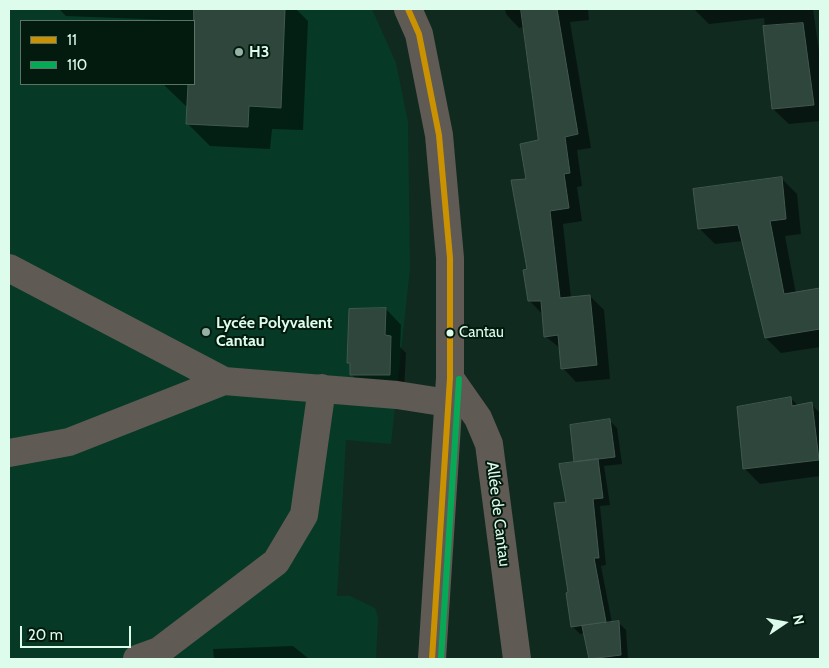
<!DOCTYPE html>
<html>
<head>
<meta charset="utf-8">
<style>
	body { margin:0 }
	#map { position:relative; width:829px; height:668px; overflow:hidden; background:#102a20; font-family:Cabin,sans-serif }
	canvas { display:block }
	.frame { position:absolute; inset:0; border:10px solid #defceb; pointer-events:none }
	.legend { position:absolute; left:20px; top:20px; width:175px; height:65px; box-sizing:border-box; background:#031a0f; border:1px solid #5b7467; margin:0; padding:6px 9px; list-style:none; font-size:15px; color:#defceb }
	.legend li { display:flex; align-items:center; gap:10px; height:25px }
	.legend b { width:25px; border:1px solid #5b7467 }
	.north { position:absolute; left:759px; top:598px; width:50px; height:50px; -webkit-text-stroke:4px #031a0f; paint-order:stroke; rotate:78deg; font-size:14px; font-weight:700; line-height:20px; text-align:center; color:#defceb }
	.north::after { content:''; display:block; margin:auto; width:18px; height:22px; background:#defceb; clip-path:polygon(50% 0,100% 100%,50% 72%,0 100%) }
	.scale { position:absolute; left:20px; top:626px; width:111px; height:22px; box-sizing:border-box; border:2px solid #defceb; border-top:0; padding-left:6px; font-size:15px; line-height:18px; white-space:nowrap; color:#defceb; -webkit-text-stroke:4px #031a0f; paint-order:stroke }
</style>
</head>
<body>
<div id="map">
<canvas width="829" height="668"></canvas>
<div class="frame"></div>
<ul class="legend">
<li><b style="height:6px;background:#ca9200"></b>11</li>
<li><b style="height:6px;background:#06aa56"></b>110</li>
</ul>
<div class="north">N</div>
<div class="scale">20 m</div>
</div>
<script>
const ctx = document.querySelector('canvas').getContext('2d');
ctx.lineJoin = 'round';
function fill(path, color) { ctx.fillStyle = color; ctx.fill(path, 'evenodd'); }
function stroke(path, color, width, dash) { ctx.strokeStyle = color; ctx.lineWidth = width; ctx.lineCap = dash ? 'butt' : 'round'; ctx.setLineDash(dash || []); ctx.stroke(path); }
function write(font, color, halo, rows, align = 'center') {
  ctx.font = font + ' Cabin,sans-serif'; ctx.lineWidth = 4; ctx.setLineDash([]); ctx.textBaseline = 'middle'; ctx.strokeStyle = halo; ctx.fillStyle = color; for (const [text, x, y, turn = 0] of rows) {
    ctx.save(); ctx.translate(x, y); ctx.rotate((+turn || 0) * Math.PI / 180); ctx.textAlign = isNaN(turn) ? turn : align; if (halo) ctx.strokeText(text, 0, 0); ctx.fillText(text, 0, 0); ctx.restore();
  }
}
fill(new Path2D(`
	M9,9h363l24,54 12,59 2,147 -19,175 -45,-4 -9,156h13l25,12 3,9 -2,42h-367zM21,21h173v63h-173z`), '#063a26');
fill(new Path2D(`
	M59,9h237l12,12 -5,109 -31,-1 -2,20 -60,-3 -23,-23 1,-15 -23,-22v-2h29v-63l-128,-5z
	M505,9h83l1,11 -19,2 21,126 -14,2 5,36 -5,1 5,34 -19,3 8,74 19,-2 14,14 6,69 -34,3 -13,-14 -2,-19 -16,-13 -2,-21 -14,-15 -2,-120 12,-39 -14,-114 -6,1 -13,-14z
	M694,9h119l7,49v63l-31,3 -16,-15 -9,-91 -55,6z
	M782,179l15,15 4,40 -16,2 11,58 24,-4v57l-39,6 -15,-15 -23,-97 -28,3 -15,-15z
	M386,309l15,16 -1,22 6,6 -2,37h-37l-15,-15v-10l-3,-3z
	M790,398l9,8 12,-2 9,9v63l-60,8 -16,-16z
	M610,421l7,7 5,36 -18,2 6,39 -10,1 6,59 -5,1 11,57 6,-1 8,8 2,29h-37l-6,-26 -5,1 -8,-8 -5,-123 10,-40 -2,-2z
	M293,646l16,13h-95l-1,-10z`), '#0007');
const building = new Path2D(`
	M194,9h91l-4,99 -32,-2 -1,21 -62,-3 2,-40h6z
	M521,9h36l21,125 -13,3 5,36 -6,1 5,34 -19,3 10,87 30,-3 7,70 -36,4 -3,-34 -14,2 -3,-36h-13l-5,-31 4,-1 -16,-89 15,-1 -6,-35 18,-4z
	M803,23l11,82 -42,4 -9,-83z
	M782,177l4,42 -16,2 14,73 36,-6v41l-55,9 -27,-113 -40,4 -5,-40z
	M386,308l-1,27 6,1 -1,39h-40v-12h-3l2,-54z
	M791,397l1,9 20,-4 7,58 -76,9 -6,-62z
	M610,419l5,38 -41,5 -4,-37z
	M598,459l5,39 -10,1 6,59h-5l12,64 -35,5 -5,-34 2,-1 -14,-89 12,-1 -7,-38z
	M619,621l2,34 -32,4 -7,-33z`);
fill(building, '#2e463c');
stroke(building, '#42584e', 1);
stroke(new Path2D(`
	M408,9l11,25 20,101 11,123v120l-18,281
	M9,268l215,113 173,14 51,8
	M450,378l28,40 11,26 28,215
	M9,453l60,-11 155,-61
	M137,659l22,-8 117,-89 28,-47 18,-127`), '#605a54', 28);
stroke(new Path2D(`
	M408,9l11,25 20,101 11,123v120l-18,281`), '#ca9200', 6);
stroke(new Path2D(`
	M441,659l18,-280`), '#06aa56', 6);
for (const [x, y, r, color] of [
	[239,52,5,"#96b2a4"],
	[206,332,5,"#96b2a4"],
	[450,333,4.5,"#defceb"]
]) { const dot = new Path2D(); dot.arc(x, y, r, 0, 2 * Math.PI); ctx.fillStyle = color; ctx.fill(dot); stroke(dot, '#031a0f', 2); }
write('15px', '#defceb', '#031a0f', [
	["Cantau",459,333]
], 'left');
write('bold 16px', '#defceb', '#031a0f', [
	["H3",249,52],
	["Lycée Polyvalent",216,323],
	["Cantau",216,341]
], 'left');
write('16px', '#defceb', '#031a0f', [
	["Allée de Cantau",498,514,83]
]);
</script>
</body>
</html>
